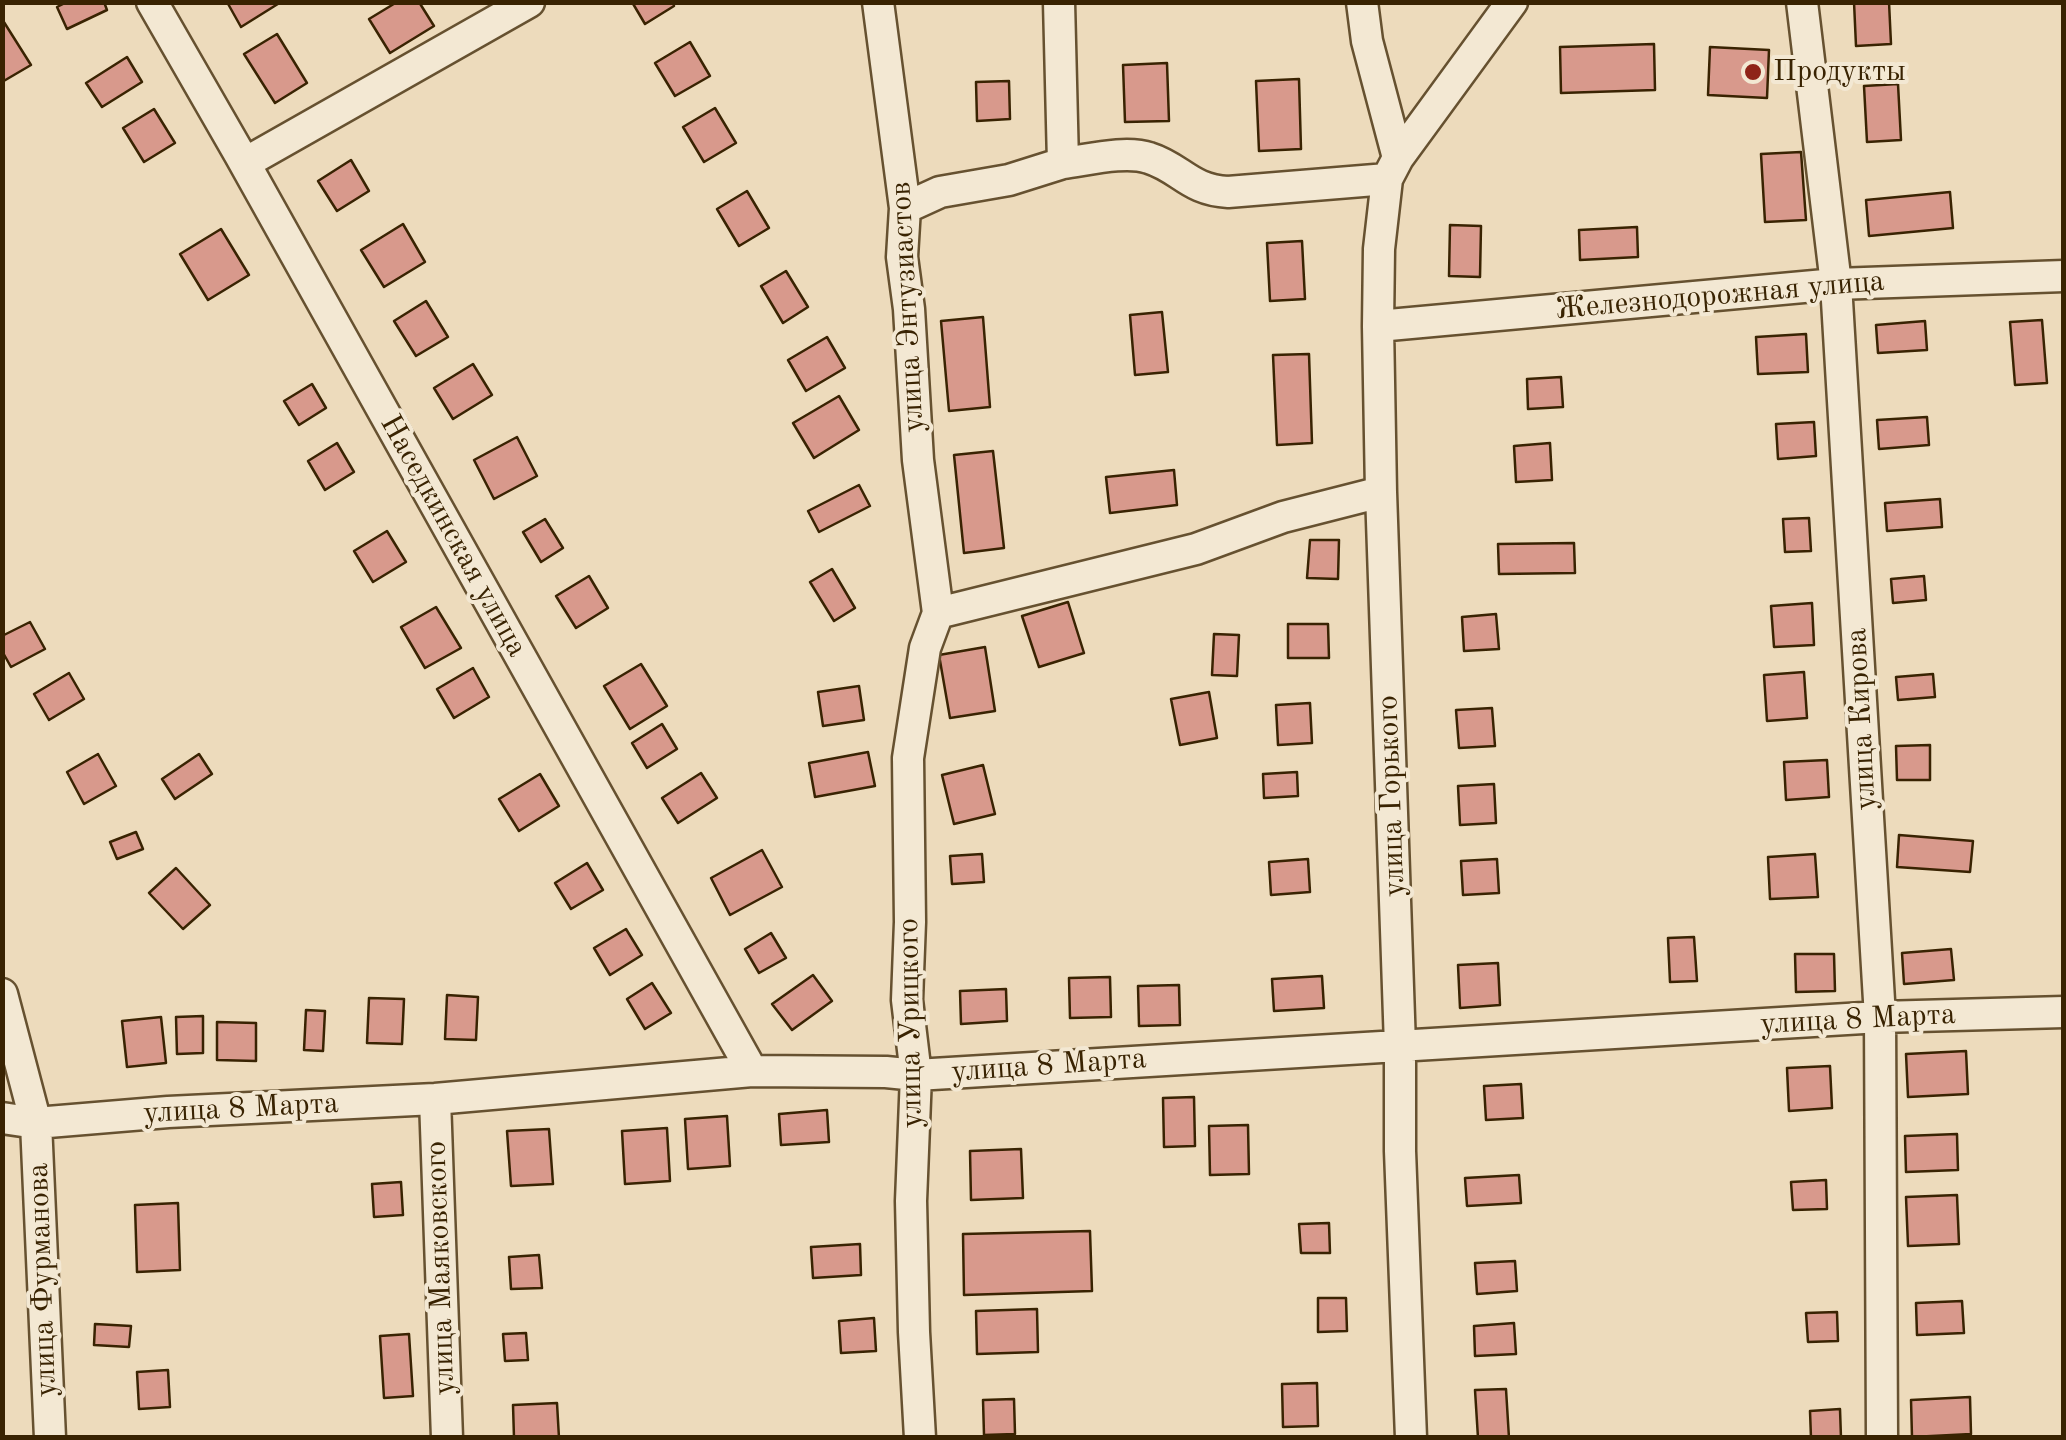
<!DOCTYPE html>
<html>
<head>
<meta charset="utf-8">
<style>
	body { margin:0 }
	#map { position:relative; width:2066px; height:1440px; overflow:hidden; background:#eddbbc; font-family:"Old Standard TT",serif }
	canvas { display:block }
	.frame { position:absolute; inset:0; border:5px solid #392302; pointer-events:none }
</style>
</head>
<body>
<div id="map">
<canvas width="2066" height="1440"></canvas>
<div class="frame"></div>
</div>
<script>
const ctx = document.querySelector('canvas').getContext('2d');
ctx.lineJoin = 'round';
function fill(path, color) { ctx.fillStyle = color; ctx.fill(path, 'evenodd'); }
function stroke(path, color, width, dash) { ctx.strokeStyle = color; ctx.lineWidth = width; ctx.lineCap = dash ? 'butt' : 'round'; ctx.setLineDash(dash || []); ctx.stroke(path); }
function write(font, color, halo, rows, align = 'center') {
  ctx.font = font + ' "Old Standard TT",serif'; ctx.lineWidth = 8; ctx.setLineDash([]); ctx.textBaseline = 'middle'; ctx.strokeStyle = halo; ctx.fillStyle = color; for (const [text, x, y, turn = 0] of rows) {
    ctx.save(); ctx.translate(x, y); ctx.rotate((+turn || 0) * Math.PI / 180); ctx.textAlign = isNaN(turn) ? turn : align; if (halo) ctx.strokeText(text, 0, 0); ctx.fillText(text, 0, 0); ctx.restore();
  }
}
const building = new Path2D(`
	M67,2h37l3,8 -40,19 -10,-22z
	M227,2h54l-40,25z
	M397,2h22l15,24 -44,27 -21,-34z
	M632,2h41l1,4 -29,18z
	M1854,2h35l2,42 -35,2z
	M2,19l29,46 -29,17z
	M277,34l30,49 -32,20 -31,-49z
	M690,42l20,34 -35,20 -20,-33z
	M1654,44l1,46 -94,3 -1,-46z
	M1710,47l59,3 -2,48 -59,-3z
	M127,57l15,25 -40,25 -16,-24z
	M1167,63l2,58 -44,1 -2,-57z
	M1299,79l2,70 -42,2 -3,-70z
	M1009,81l1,38 -33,2 -1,-39z
	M1898,84l3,56 -34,2 -3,-56z
	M715,108l21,35 -32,19 -21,-35z
	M154,109l21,34 -31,19 -21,-34z
	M1801,152l5,68 -41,2 -4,-68z
	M351,160l18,31 -32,20 -19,-30z
	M747,191l22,37 -30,18 -22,-37z
	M1950,192l3,36 -84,8 -3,-36z
	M403,224l22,38 -41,25 -23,-37z
	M1450,225l31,1 -1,51 -31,-1z
	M1637,227l1,30 -58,3 -1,-30z
	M221,229l28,46 -41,25 -28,-46z
	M1302,241l3,58 -35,2 -3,-58z
	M786,271l22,36 -25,16 -22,-37z
	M426,301l22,36 -32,19 -22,-35z
	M1162,312l6,60 -33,3 -5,-60z
	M983,317l7,90 -41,4 -8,-90z
	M2042,320l5,63 -32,2 -5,-63z
	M1925,321l2,29 -49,3 -2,-28z
	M1806,334l2,38 -50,2 -2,-37z
	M827,337l18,31 -39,23 -18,-31z
	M1309,354l3,89 -35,2 -4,-90z
	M473,364l19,31 -39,24 -19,-31z
	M1561,377l2,30 -35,2 -1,-30z
	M312,384l14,24 -27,17 -15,-24z
	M839,396l20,34 -45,28 -21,-35z
	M1927,417l2,28 -50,4 -2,-29z
	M1814,422l2,34 -38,3 -2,-35z
	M517,437l20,39 -43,23 -20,-39z
	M337,443l17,29 -29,18 -17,-29z
	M1550,443l2,37 -36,2 -2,-36z
	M993,451l11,97 -40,5 -10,-98z
	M1174,470l3,35 -67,8 -4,-36z
	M859,485l11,21 -51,26 -11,-21z
	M1940,499l2,28 -55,4 -2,-28z
	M1809,518l2,33 -26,1 -2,-33z
	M545,519l18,29 -22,14 -18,-30z
	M387,531l19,31 -33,20 -19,-31z
	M1310,540h29l-1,39 -31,-1z
	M1574,543l1,30 -76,1 -1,-30z
	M832,569l23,39 -21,13 -24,-39z
	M589,576l19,32 -32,20 -20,-32z
	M1924,576l2,24 -33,3 -2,-24z
	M1068,602l16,51 -45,14 -17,-51z
	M1812,603l2,42 -40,2 -3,-41z
	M436,607l25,41 -36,20 -24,-41z
	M1496,614l3,35 -35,2 -2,-34z
	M30,622l15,27 -34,18 -9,-16v-15z
	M1288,624h40l1,34h-41z
	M1214,634l25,1 -2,41 -25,-1z
	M985,647l10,64 -45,7 -11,-63z
	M641,664l26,42 -37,23 -26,-43z
	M473,668l16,29 -35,21 -17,-29z
	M1804,672l3,46 -40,3 -3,-46z
	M69,673l15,26 -35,21 -15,-26z
	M1933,674l2,23 -37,3 -2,-23z
	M859,686l5,34 -41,6 -5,-34z
	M1209,692l8,46 -37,7 -9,-46z
	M1310,703l2,40 -34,2 -2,-40z
	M1492,708l3,38 -36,2 -3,-38z
	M662,724l15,25 -30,19 -15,-25z
	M1930,745v35h-33l-1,-34z
	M868,752l7,34 -60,11 -6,-34z
	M98,754l18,32 -32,18 -17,-32z
	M199,754l13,20 -37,25 -13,-20z
	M1827,760l2,37 -43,3 -2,-38z
	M983,765l12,49 -41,10 -12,-49z
	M1297,772l1,24 -34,2 -1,-24z
	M701,773l16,25 -39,25 -16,-25z
	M540,774l19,32 -40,25 -20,-32z
	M1494,784l2,39 -36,2 -2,-39z
	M136,832l7,17 -26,10 -7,-17z
	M1899,835l74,6 -3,31 -73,-5z
	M762,850l20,37 -52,28 -19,-37z
	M982,854l2,28 -32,2 -2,-28z
	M1815,854l3,43 -48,2 -2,-42z
	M1308,859l2,33 -39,3 -2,-33z
	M1497,859l2,34 -36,2 -2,-34z
	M587,863l16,27 -32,19 -16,-26z
	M176,868l34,37 -27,24 -34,-36z
	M626,929l16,26 -32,20 -16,-27z
	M771,933l15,25 -27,15 -14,-24z
	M1694,937l3,44 -27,1 -2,-44z
	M1951,949l3,31 -50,4 -2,-31z
	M1795,954h39l1,37 -39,1z
	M1498,963l2,42 -40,3 -2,-43z
	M813,975l19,26 -40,29 -20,-26z
	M1322,976l2,32 -50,3 -2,-32z
	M1110,977l1,40 -41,1 -1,-40z
	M652,983l19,30 -26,16 -18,-30z
	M1179,985l1,40 -41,1 -1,-40z
	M1006,989l1,32 -46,3 -1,-33z
	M447,995l31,2 -2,43 -31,-1z
	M369,998l35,1 -2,45 -35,-1z
	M306,1010l19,1 -2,40 -19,-1z
	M203,1016v37l-26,1 -1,-37z
	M161,1017l5,46 -39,4 -5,-46z
	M217,1022l39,1v38l-39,-1z
	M1966,1051l2,43 -60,3 -2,-43z
	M1830,1066l2,42 -43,3 -2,-43z
	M1521,1084l2,34 -37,2 -2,-34z
	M1194,1097l1,49 -31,1 -1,-49z
	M827,1110l2,32 -48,3 -2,-31z
	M727,1116l3,50 -42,3 -3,-50z
	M1248,1125l1,49 -39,1 -1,-49z
	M667,1128l3,53 -45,3 -3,-53z
	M549,1129l4,55 -42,2 -4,-55z
	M1957,1134l1,36 -52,2 -1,-36z
	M1021,1149l2,49 -52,2 -1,-49z
	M1519,1175l2,28 -54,3 -2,-28z
	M1826,1180l1,29 -34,1 -2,-28z
	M401,1182l2,33 -29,2 -2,-33z
	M1957,1195l2,49 -51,2 -2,-49z
	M178,1203l2,67 -43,2 -2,-67z
	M1329,1223l1,30h-29l-2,-29z
	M1090,1231l2,60 -128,4 -1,-61z
	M860,1244l1,31 -48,3 -2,-31z
	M539,1255l3,33 -31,1 -2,-32z
	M1515,1261l2,30 -40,3 -2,-31z
	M1318,1298h28l1,33 -29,1z
	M1962,1301l2,32 -47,2 -1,-32z
	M1037,1309l1,43 -61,2 -1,-43z
	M1837,1312l1,29 -30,1 -2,-29z
	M874,1318l2,33 -35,2 -2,-32z
	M1514,1323l2,31 -41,2 -1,-30z
	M95,1324l36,2 -2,21 -35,-2z
	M526,1333l2,27 -23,1 -2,-27z
	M409,1334l4,62 -29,2 -4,-62z
	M168,1370l2,37 -31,2 -2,-37z
	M1317,1383l1,43 -35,1 -1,-43z
	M1506,1389l3,49h-31l-3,-48z
	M1970,1397l1,37 -59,3 -1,-37z
	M1014,1399l1,35 -31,1 -1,-35z
	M557,1403l2,35h-45l-1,-33z
	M1840,1409l1,29h-30l-1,-27z`);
fill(building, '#d8998c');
stroke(building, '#392302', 2.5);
const minor = new Path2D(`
	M152,2l88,153 512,916
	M878,2l27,206 -3,49 7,52 9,151 20,153 -13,35 -17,110 2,164 -3,78 9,75 -5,126 3,131 6,106
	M1362,2l5,39 31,117
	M1802,2l34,282 44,733 2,421
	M245,163l284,-161
	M1063,163c24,-3 63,-13 86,-5 32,10 40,32 79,34l159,-13
	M905,208l35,-16 69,-12 54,-17 -4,-161
	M1378,326l458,-42 228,-8
	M938,613l258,-64 87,-32 98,-25
	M2,994l34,129 14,315
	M435,1099l12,339
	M2,1118l34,5 132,-11 267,-13 317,-28 134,1 30,3 964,-58 184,-5
	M1411,1438l-11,-287v-105l-19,-554 -3,-166 1,-77 8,-70 11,-21 114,-156`);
stroke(minor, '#665130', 35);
stroke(minor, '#f3e8d3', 30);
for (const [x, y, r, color] of [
	[1753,72,10,"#8f2418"]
]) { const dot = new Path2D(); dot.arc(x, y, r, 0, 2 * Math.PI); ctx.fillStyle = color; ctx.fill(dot); stroke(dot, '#f3e8d3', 4); }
write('30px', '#392302', '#f3e8d3', [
	["Продукты",1773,72]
], 'left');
write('30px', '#392302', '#f3e8d3', [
	["Железнодорожная улица",1720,296,-5],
	["улица Энтузиастов",908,307,-93],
	["Наседкинская улица",453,536,61],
	["улица Кирова",1862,719,-93],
	["улица Горького",1392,796,-92],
	["улица 8 Марта",1858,1020,-3],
	["улица Урицкого",911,1023,-91],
	["улица 8 Марта",1049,1066,-4],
	["улица 8 Марта",241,1109,-3],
	["улица Маяковского",441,1268,-92],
	["улица Фурманова",43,1280,-92]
]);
</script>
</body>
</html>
